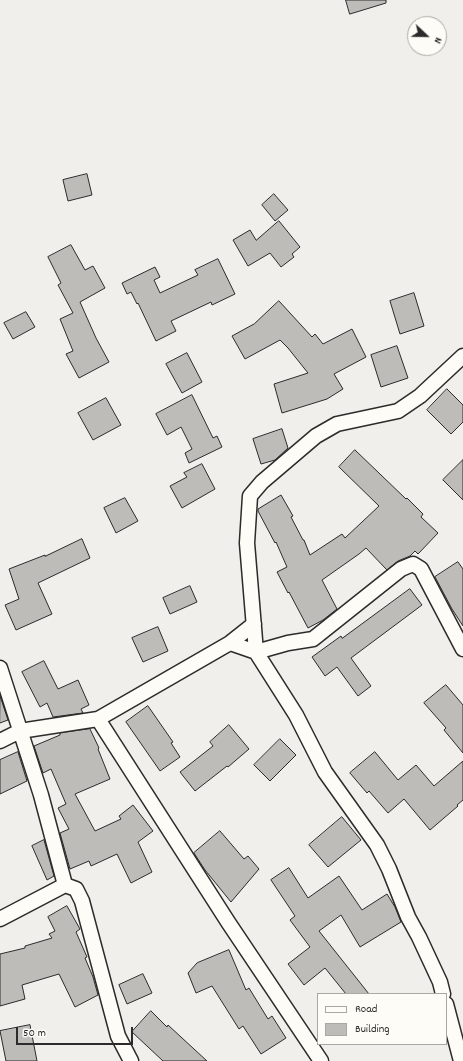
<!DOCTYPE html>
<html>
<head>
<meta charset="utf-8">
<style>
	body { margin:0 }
	#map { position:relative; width:463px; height:1061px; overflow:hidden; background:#f0efeb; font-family:Dekko,sans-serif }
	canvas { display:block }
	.legend { position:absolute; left:317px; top:993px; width:130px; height:52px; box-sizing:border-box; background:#fdfcf7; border:1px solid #a9a8a5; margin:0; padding:5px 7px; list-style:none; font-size:12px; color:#2b2b2b }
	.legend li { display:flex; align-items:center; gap:8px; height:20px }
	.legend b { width:20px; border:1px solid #a9a8a5 }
	.north { position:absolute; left:407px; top:16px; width:40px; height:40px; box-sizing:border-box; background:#fdfcf7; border:1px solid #a9a8a5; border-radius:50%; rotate:112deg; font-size:11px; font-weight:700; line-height:16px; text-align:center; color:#2b2b2b }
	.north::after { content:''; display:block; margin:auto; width:14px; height:18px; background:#2b2b2b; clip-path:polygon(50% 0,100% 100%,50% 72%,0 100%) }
	.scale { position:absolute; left:16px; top:1027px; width:117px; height:18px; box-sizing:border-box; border:2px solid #2b2b2b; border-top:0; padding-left:5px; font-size:12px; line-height:14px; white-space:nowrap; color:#2b2b2b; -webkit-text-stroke:3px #fdfcf7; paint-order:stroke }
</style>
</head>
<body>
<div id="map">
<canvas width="463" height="1061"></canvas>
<ul class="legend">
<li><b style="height:5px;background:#fdfcf7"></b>Road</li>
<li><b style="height:11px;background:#bdbcb8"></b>Building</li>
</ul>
<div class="north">N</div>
<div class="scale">50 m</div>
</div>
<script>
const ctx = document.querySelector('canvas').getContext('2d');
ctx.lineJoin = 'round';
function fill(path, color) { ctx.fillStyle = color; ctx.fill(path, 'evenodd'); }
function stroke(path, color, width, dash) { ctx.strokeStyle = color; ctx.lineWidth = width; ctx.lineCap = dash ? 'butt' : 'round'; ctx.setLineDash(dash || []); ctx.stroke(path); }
const building = new Path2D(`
	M346,0h40v3l-36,11z
	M87,174l5,21 -24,6 -5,-21z
	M274,194l14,16 -13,11 -13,-16z
	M279,221l21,26 -8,7 2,3 -13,10 -11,-14 -22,13 -15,-26 17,-10 6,10z
	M71,245l14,25 8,-4 12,22 -25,14 16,36 13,24 -30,16 -13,-24 7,-3 -13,-32 13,-6 -15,-28 3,-2 -13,-26z
	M218,259l17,35 -23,11 -1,-3 -40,19 5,10 -20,10 -18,-38 -1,1 -6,-12 -4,2 -5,-11 33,-16 5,10 -6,3 6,13 38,-18 -3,-5z
	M414,293l10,33 -24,8 -10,-33z
	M279,301l33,36 3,-3 8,10 29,-15 14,28 -32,17 9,15 -16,10 -45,14 -8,-29 34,-11 -20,-25 -8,-8 -35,19 -13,-23 22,-12z
	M26,312l9,15 -22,12 -9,-16z
	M397,346l11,32 -27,9 -10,-32z
	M187,353l15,29 -20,11 -16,-29z
	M447,389l16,16v17l-12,12 -24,-24z
	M192,395l21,43 4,-2 5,11 -33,16 -4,-10 7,-4 -11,-22 -14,8 -11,-21z
	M106,398l15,27 -28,15 -15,-27z
	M282,429l6,19 -13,12 -14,4 -8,-25z
	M355,450l51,49 1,-1 16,16 -2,3 17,16 -20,21 -3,-3 -5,5 -12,5 -11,9 -21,-22 -7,6 -37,26 15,29 -14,11 -15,8 -19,-36 -1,1 -11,-21 10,-5 -11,-25 -1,1 -17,-32v-2l23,-14 12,21 -2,1 12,23h1l6,15 32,-21 3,4 34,-32 -40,-39z
	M463,460v40l-20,-20z
	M202,464l13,25 -33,19 -12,-22 17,-9 -3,-4z
	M125,498l13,23 -22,12 -12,-25z
	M82,539l8,19 -52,25 14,31 -36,16 -11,-25 14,-6 -10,-30 36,-14v1z
	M458,562l5,7v57l-11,-17 -17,-32z
	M190,586l7,16 -27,12 -7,-16z
	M410,589l12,16 -71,53 20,28 -13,10 -21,-29 -12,9 -13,-19 29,-21 1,2z
	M158,627l10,24 -25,11 -11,-24z
	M44,661l14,28 20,-9 11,25 -8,4 2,4 -30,4 -6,-14 -7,4 -18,-35z
	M446,685l17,20v48l-19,-23 2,-2 -22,-25z
	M0,696l8,24 -8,3z
	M148,706l25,36 -2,1 9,14 -20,14 -34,-49z
	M229,725l20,24 -21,18 -1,-1 -32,25 -15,-19 33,-26 -3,-4z
	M90,729l9,19 -1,1 12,30 -35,15 20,37 26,-12 -2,-3 14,-11 20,26 -15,11 14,30 -21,11 -14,-29 -26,12 -2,-5 -19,8 -10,-36 9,-4 -11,-21 8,-4 -15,-35 -8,4 -9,-27 26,-11v-2z
	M280,739l16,16 -26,26 -16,-16z
	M18,752l9,29 -27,13v-34z
	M375,752l23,28 18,-15 18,21 29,-25v39l-6,5 1,1 -28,24 -26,-31 -16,14 -19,-22 -2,2 -17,-20z
	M342,817l19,23 -33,27 -19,-22z
	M220,831l24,28 4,-3 11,13 -28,33 -26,-32 -11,-17z
	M44,840l10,36 -7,4 -15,-34z
	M289,868l19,30 31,-22 23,34 25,-16 8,13 6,15 -41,25 -19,-32 -22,16 50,63h-23l-21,-26 -21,17 -16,-21 22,-17 -20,-27 5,-4 -24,-36z
	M67,906l13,23 -4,3 11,25 -2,1 8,19 5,18 -23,12 -16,-33 -37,11 3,14 -25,7v-52l25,-6v-2l27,-8 -3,-4 6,-3 -7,-14z
	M229,950l17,40 3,-2 19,31 4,-3 14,22 -25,16 -18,-28 -4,3 -27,-43 -16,7 -8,-20 9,-10z
	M143,974l9,19 -25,11 -8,-19z
	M151,1011l16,16 1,-2 39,36h-44l-31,-29z
	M30,1025l7,36h-31l-6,-30z`);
fill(building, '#bdbcb8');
stroke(building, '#2b2b2b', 1);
const street = new Path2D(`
	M230,643l26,9 32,-9 25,-4 88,-70 12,-5 8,5 42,80
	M0,668l41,127 24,90
	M98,719l130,203 93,139
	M0,741l20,-10 78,-12 132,-76 24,-19
	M0,919l65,-34 11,4 6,12 36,135 13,25
	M443,994l-3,-12 -21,-45 -11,-20 -19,-48 -12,-24 -52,-73 -29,-57 -40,-63 -9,-109 3,-47 12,-14 54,-46 21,-12 61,-13 22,-15 43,-40
	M446,1004l15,57`);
stroke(street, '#2b2b2b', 17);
stroke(street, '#fdfcf7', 14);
</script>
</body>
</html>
